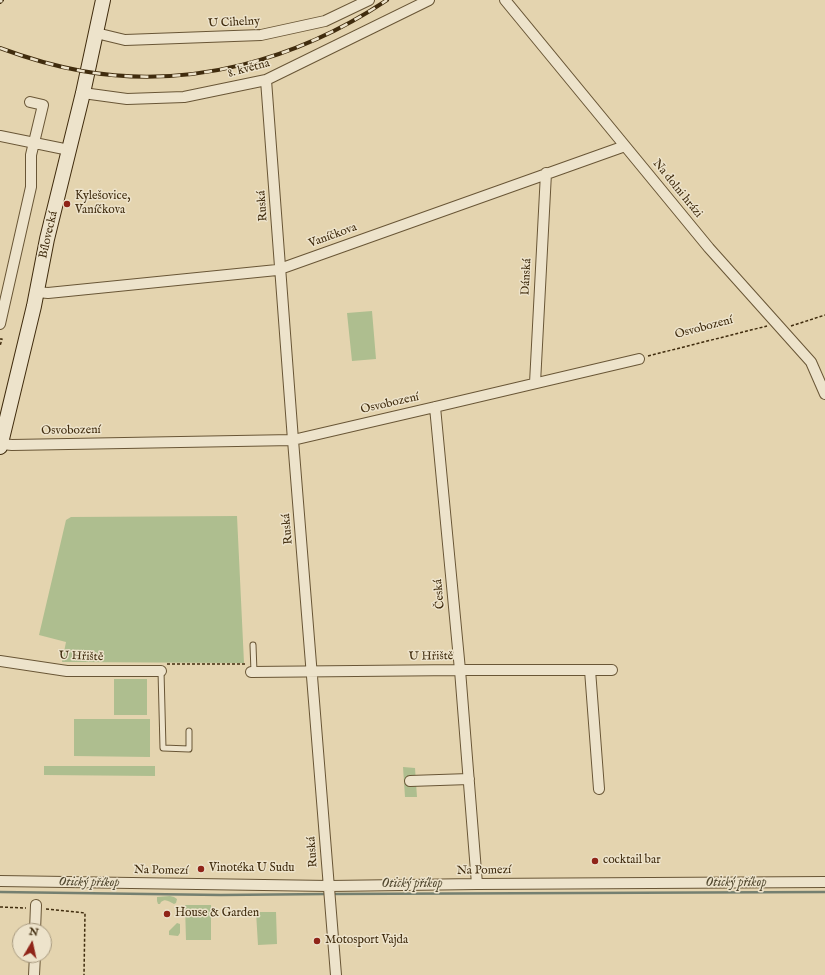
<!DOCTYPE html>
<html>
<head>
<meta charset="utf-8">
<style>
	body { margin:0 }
	#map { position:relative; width:825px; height:975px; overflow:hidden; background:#e4d4af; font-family:"IM FELL English",serif }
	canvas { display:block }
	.north { position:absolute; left:12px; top:923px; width:40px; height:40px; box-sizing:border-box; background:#ede3cb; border:1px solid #a89a7f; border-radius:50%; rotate:9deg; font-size:11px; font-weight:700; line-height:16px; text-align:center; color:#402c0e }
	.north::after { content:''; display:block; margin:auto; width:14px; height:18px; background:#8f2418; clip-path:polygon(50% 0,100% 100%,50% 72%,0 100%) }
</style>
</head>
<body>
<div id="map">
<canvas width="825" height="975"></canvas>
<div class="north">N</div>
</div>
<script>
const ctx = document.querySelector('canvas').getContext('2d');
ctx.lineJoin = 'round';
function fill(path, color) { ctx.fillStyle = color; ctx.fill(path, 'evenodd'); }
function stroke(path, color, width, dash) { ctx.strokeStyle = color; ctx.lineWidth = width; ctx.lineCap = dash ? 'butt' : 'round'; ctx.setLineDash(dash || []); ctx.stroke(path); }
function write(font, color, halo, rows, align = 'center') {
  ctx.font = font + ' "IM FELL English",serif'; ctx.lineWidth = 3; ctx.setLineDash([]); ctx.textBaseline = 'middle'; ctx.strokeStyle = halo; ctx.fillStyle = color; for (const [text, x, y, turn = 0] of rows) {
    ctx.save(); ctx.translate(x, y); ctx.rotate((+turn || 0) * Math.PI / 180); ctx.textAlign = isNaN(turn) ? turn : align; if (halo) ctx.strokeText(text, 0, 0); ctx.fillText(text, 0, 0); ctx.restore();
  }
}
fill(new Path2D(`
	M372,311l4,48 -24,2 -5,-48z
	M237,516l7,147 -182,-1 4,-20 -27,-7 27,-115 5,-3z
	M114,679h33v36h-33z
	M74,719h76v38l-76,-1z
	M44,766h111v10l-111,-1z
	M403,767l12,1 2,29h-12z
	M170,896l4,1 3,2 -1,4 -2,1c-5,-2 -8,-6 -13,-2l-1,2h-2l-1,-3v-4z
	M185,905h26v35h-25z
	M256,912h20l1,32 -19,1z
	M177,923l3,1v9l-2,3 -9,-1v-4z`), '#aebe8f');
stroke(new Path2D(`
	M0,892l221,3 106,-1
	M332,894l493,-2`), '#747f70', 2.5);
const lane = new Path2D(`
	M253,645l1,27
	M161,671l2,77 26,1v-18`);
const street = new Path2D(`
	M505,0l204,248 102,114 14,32
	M96,33l29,7 136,-5 64,-14 44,-21
	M266,80l27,360 43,535
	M83,93l44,6 57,-2 82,-17 163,-80
	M0,136l69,14
	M37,292l11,1 229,-23 348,-124
	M0,324l31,-137v-32l12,-50 -13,-3
	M535,383l11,-210
	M435,407l25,263 17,214
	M1,444l11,1 281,-5 142,-33 204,-48
	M0,661l67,10h94
	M590,670l9,119
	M251,672l209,-2h152
	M410,781l59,-2
	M0,881l329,5 148,-2 348,-2
	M35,931l1,-26
	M34,975l1,-20`);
const secondary = new Path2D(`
	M0,447l34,-141 13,-67 36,-146 20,-93`);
stroke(lane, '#695636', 7);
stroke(street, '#695636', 12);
stroke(secondary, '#402c0e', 16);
stroke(new Path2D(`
	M791,326l34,-11
	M0,339h2l-2,7
	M648,356l119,-30
	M167,664h78
	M0,907l26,1
	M46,909l39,4 -1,62`), '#402c0e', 1.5, [3, 2]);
stroke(lane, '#ede3cb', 5);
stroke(street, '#ede3cb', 10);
stroke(secondary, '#ede3cb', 14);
const rail = new Path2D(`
	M0,2l2,-2
	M0,48c27,10 54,18 82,23 107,19 215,-11 305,-71`);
stroke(rail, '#402c0e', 4);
stroke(rail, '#ede3cb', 2.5, [8]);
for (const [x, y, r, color] of [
	[67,204,4,"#8f2418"],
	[595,861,4,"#8f2418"],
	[201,869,4,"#8f2418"],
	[167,914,4,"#8f2418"],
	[317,941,4,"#8f2418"]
]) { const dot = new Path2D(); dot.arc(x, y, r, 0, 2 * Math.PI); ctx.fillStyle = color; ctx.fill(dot); stroke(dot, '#ede3cb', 1.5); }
write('12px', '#402c0e', '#ede3cb', [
	["U Cihelny",234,23,-3],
	["8. května",249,69,-15],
	["Na dolni hrázi",677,189,51],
	["Ruská",263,206,-94],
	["Bílovecká",49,235,-77],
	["Vaníčkova",333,236,-20],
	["Dánská",527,277,-87],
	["Osvobození",704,328,-15],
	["Osvobození",390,404,-13],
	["Osvobození",71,431,-1],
	["Ruská",288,529,-95],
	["Česká",440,594,-95],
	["U Hřiště",81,657,2],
	["U Hřiště",431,657,-1],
	["Ruská",313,852,-94],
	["Na Pomezí",161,871,1],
	["Na Pomezí",484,871,-1]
]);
write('12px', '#402c0e', '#ede3cb', [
	["Kylešovice,",75,197],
	["Vaníčkova",75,211],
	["cocktail bar",603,861],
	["Vinotéka U Sudu",209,869],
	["House & Garden",175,914],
	["Motosport Vajda",325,941]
], 'left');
write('italic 13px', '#51482f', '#ede3cb', [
	["Otický příkop",89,883,1],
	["Otický příkop",736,883],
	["Otický příkop",412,884]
]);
</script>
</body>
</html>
